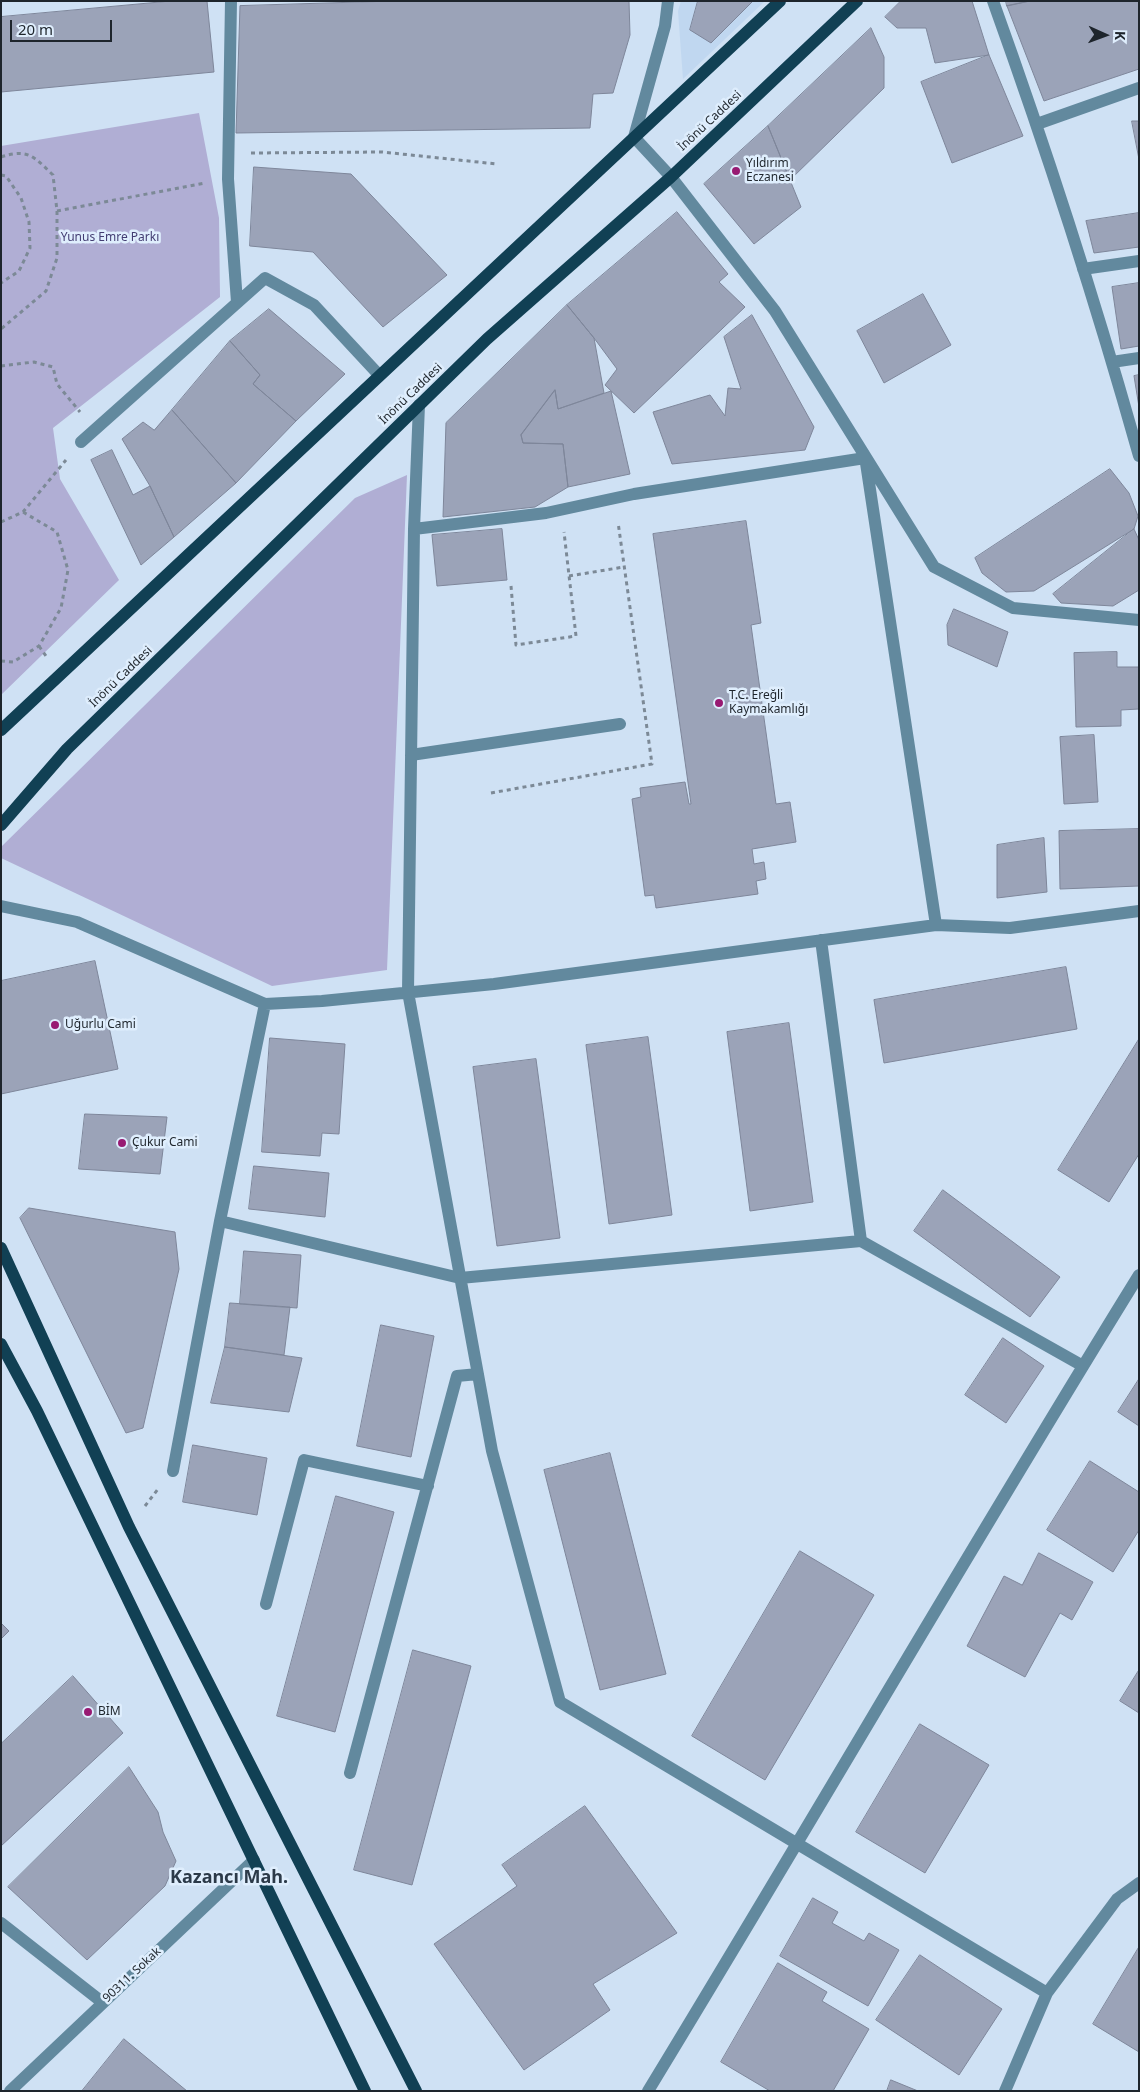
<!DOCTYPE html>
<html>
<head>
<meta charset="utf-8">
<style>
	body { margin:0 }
	#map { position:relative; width:1140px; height:2092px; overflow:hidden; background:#cfe1f4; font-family:"Noto Sans",sans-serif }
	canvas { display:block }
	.frame { position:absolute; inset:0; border:2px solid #1e252c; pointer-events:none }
	.north { position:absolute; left:1080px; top:10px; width:50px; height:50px; -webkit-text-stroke:4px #dfeefd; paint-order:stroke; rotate:92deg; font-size:14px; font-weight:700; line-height:20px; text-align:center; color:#1e252c }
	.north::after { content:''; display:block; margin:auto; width:18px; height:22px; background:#1e252c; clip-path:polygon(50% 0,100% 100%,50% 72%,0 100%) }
	.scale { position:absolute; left:10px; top:20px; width:102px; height:22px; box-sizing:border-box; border:2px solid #1e252c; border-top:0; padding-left:6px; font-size:15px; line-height:18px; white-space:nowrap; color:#1e252c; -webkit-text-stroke:4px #dfeefd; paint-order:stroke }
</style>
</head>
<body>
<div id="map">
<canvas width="1140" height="2092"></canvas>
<div class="frame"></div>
<div class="north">K</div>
<div class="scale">20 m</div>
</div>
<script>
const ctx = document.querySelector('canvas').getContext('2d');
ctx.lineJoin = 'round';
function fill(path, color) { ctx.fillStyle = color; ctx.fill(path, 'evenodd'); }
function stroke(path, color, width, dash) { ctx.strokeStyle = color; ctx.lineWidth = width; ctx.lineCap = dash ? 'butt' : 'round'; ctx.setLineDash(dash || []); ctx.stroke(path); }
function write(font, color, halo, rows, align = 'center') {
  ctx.font = font + ' "Noto Sans",sans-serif'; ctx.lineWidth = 5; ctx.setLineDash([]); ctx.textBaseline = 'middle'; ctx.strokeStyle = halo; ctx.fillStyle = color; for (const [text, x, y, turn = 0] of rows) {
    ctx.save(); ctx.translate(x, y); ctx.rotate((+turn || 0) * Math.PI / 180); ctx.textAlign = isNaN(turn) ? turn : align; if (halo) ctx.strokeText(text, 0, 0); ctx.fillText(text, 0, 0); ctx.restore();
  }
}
fill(new Path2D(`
	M681,1h84l-82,78 -5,-68z`), '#c0d7f0');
fill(new Path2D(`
	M199,113l20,105 1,79 -167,131 7,51 59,101 -118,115v-549z
	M407,475l-20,495 -115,16 -271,-128v-11l354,-349z`), '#b0aed4');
const building = new Path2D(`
	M171,1h36l7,71 -213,20v-75z
	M393,1h236l1,34 -17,58 -20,1 -3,34 -354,5 4,-127z
	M698,1h55l-42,42 -21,-13z
	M901,1h71l17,54 -54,8 -9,-35h-29l-12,-11z
	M1006,1h24l-23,5z
	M1030,1h109v68l-95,32 -37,-95z
	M871,28l13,29v31l-94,92 -22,-54z
	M989,55l34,81 -71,27 -31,-81z
	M1132,121h7v38z
	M768,126l33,81 -47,37 -50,-60z
	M254,167l97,7 96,101 -64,52 -70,-75 -63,-6z
	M677,212l51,62 -9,8 26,25 -111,106 -29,-28 12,-16 -23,-31 -27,-33z
	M1139,213v34l-45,6 -8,-32z
	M1139,283v63l-18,3 -9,-62z
	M923,294l28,51 -67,38 -27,-52z
	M567,305l27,33 10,55 -46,16 -3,-19 -34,45 2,8 40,1 5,43 -33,20 -92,10 3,-94z
	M269,309l76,65 -49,47 -43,-37 7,-9 -30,-34z
	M752,315l62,112 -9,23 -133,14 -19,-52 57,-17 15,21 3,-28 13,1 -17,-52z
	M230,341l30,34 -7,9 43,37 -60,62 -64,-73z
	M1139,375v32l-5,-31z
	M555,390l3,19 53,-18 19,83 -62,13 -5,-43 -40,-1 -2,-8z
	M172,410l64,73 -62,54 -24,-51 -28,-47 21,-17 11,8z
	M112,450l21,45 17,-9 24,51 -33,28 -50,-105z
	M1110,469l19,24 9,23 -4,13 -100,62 -28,1 -24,-19 -7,-15z
	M746,521l15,102 -10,2 25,179 14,-2 6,40 -44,7 2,15 10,-2 2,17 -10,2 2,13 -102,14 -2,-13 -9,1 -13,-97 9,-2 -1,-9 45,-6 4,22h2l-38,-270z
	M502,529l5,51 -70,6 -5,-51z
	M1134,529l5,11v50l-26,16 -52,-3 -8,-9z
	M954,609l54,23 -11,35 -49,-22 -1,-20z
	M1117,652v15h22v42l-18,1v16l-45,1 -2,-74z
	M1094,735l4,67 -34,2 -4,-67z
	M1139,829v57l-79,3 -1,-58z
	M1044,838l3,54 -50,6v-53z
	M95,961l23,108 -117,25v-113z
	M1066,967l11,62 -193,34 -10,-63z
	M789,1023l24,179 -63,9 -23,-179z
	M648,1037l24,178 -63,9 -23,-179z
	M270,1038l75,6 -6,90 -17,-1 -2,23 -58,-4z
	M1139,1039v115l-30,48 -51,-32z
	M536,1059l24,179 -63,8 -24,-179z
	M85,1114l82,3 -7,57 -81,-5z
	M254,1166l75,7 -4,44 -76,-8z
	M943,1190l117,87 -30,40 -116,-86z
	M29,1208l146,24 4,37 -36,159 -17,5 -106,-215z
	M244,1251l57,4 -4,53 -57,-4z
	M230,1303l60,4 -6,48 -59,-8z
	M381,1325l53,11 -23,121 -54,-11z
	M1003,1338l41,28 -38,57 -41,-28z
	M225,1347l77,11 -13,54 -78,-9z
	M1139,1379v47l-21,-14z
	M193,1445l74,13 -10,57 -74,-13z
	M610,1453l56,221 -66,16 -56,-220z
	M1090,1461l49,31v38l-26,42 -66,-42z
	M336,1496l58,16 -59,220 -58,-16z
	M800,1551l74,44 -109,185 -73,-44z
	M1039,1553l54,29 -21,38 -12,-7 -35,64 -58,-31 37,-70 18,9z
	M1,1623l8,8 -8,8z
	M413,1650l58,16 -59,219 -58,-15z
	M1139,1670v43l-19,-12z
	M73,1676l50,57 -122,113v-102z
	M920,1724l69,41 -64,108 -69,-41z
	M129,1767l29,45 5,20 13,29 -11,25 -78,74 -79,-73z
	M585,1806l92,127 -84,51 17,26 -86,60 -90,-126 83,-58 -15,-21z
	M813,1898l25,14 -6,11 32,18 5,-8 30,17 -31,56 -88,-50z
	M1139,1947v105l-46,-28z
	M920,1955l82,54 -43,66 -83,-55z
	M778,1963l49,29 -5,9 47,28 -36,62h-63l-49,-29z
	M124,2039l63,52h-105z
	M891,2080l27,11h-31z`);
fill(building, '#9ba3b8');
stroke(building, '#7e869a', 1);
stroke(new Path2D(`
	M251,153l131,-1 115,12
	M1,157c28,-9 33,0 52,18l4,36v47l-11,33 -45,38
	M1,175l5,1 15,22 8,24 1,26 -11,23 -18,12
	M57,211l148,-28
	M1,366l33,-4 19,5 4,17 23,28
	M1,522l22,-10 43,-52
	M569,576l55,-9
	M511,586l5,59 60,-9 -12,-104
	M39,646l7,10
	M1,661l12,1 26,-16 22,-38 7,-38 -11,-38 -34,-20
	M491,793l161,-29 -34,-242
	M145,1506l13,-17`), '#7c8996', 3, [4, 4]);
stroke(new Path2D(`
	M231,1l-3,178 9,123
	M668,1l-3,25 -31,111 37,40 104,134 159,256 79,41 126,12
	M993,1c54,150 103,302 146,455
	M1037,124l102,-36
	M1083,269l56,-8
	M1112,362l27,-4
	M419,405l-5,124 -6,463 84,459 68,251 487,291
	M81,442l184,-164 49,27 65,70
	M866,463l70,462
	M414,529l132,-16 88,-19 231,-36
	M411,755l209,-31
	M1,906l76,16 188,82 57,-3 172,-17 442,-59 74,3 129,-17
	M821,940l40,301 222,125
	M220,1221l240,57 401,-37
	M173,1471l47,-250 45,-217
	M266,1604l38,-144 124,26
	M350,1773l107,-397 21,-2
	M1,1923l101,79
	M10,2091l244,-231
	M648,2091c165,-271 324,-546 491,-816
	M1005,2091l42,-98 70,-94 22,-16`), '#62899e', 12);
stroke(new Path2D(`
	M1,730l779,-729
	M1,825l66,-76 420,-410 184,-162 186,-176
	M1,1248l128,279 287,564
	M1,1344l36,67 328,680`), '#114054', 12);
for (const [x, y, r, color] of [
	[736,171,5,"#981a72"],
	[719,703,5,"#981a72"],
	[55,1025,5,"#981a72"],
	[122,1143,5,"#981a72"],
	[88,1712,5,"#981a72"]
]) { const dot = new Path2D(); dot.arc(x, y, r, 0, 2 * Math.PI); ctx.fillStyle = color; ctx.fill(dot); stroke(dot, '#dfeefd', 2); }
write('12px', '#1e252c', '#dfeefd', [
	["İnönü Caddesi",710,121,-43],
	["İnönü Caddesi",411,394,-44],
	["İnönü Caddesi",121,677,-44],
	["90311. Sokak",132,1975,-43]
]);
write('12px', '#1e252c', '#dfeefd', [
	["Yıldırım",746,164],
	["Eczanesi",746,178],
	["T.C. Ereğli",729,696],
	["Kaymakamlığı",729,710],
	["Uğurlu Cami",65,1025],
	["Çukur Cami",132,1143],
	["BİM",98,1712]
], 'left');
write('12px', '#433d72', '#dfeefd', [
	["Yunus Emre Parkı",110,238]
]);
write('bold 18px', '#2c3a49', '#dfeefd', [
	["Kazancı Mah.",229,1878]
]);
</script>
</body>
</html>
